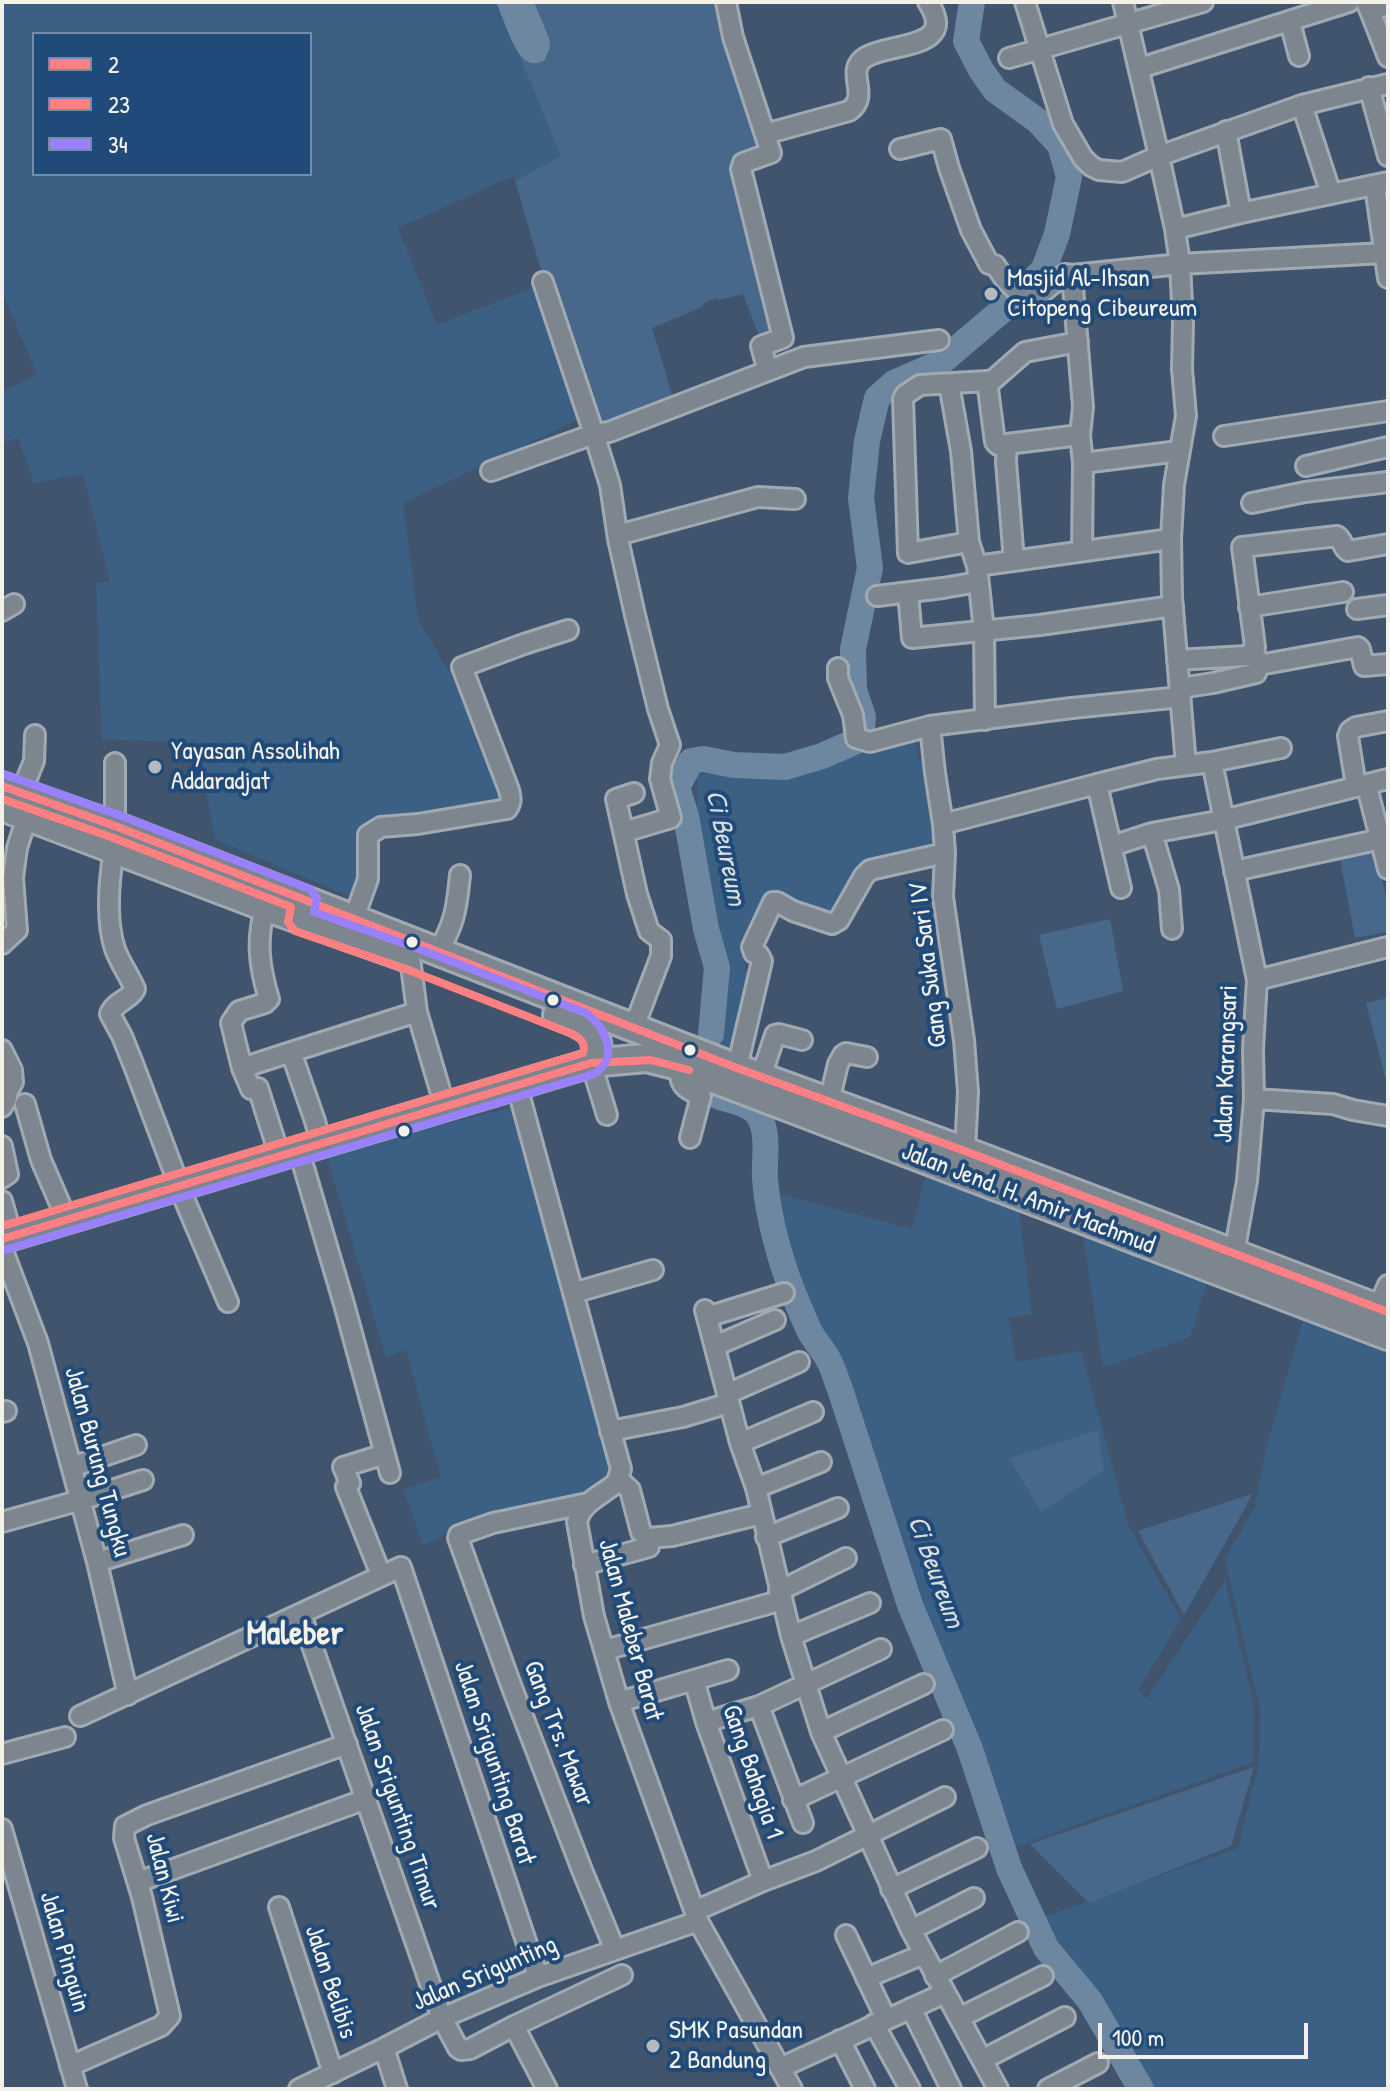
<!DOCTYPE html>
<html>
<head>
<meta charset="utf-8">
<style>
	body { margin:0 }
	#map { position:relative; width:1390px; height:2091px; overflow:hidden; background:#40556d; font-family:"Patrick Hand",sans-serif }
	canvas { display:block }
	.frame { position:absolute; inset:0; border:4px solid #f4f1e8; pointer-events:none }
	.legend { position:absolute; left:32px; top:32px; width:280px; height:144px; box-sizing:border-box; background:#1f4a7a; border:2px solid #748da6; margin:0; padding:10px 14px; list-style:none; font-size:24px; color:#f4f1e8 }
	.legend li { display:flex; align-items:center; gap:16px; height:40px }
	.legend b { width:40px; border:2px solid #748da6 }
	.scale { position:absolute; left:1098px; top:2023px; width:210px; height:36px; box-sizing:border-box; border:4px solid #f4f1e8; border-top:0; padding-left:10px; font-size:24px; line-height:28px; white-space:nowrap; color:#f4f1e8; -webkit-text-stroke:6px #1f4a7a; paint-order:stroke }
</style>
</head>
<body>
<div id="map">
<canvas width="1390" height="2091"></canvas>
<div class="frame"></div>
<ul class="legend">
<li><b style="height:10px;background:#ff8084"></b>2</li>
<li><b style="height:10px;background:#ff8080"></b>23</li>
<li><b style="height:10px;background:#9980ff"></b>34</li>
</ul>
<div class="scale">100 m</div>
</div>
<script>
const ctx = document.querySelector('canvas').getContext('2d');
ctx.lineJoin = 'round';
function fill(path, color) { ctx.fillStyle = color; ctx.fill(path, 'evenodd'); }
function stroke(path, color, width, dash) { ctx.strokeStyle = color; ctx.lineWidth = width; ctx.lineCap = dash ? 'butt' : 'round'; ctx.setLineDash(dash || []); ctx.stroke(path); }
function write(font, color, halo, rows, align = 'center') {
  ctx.font = font + ' "Patrick Hand",sans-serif'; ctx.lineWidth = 8; ctx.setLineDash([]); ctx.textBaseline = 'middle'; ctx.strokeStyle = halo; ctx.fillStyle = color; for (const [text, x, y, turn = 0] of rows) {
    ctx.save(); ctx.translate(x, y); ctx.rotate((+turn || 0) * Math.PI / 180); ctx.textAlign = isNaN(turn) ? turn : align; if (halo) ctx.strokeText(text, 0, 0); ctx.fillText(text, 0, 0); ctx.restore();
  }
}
fill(new Path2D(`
	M2,2h555l16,148 -40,64 -20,-38 -115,52 39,97 103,-40 42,133 -179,85 15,117 53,88 40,98 -143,26 -2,71 -150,-63 -20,-97 -94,-4 -6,-156 14,-1 -27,-108 -49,9 -16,-45 -16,5v-52l35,-16 -35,-84zM34,34h276v140h-276z
	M914,738l4,21 15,-1 13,90 -85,19 -28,60 -58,-27 -32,60 12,38 -16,56 -28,-13 15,-56 -7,-29 -22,-122v-60h98z
	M518,1106l97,362 -7,16 -29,16 -119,27 -37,18 -20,-56 38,-12 -35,-127 -20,7 -60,-204z
	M928,1166l90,38 14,110 -23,4 7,44 65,-11 48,176 52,92 -43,71 9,9 78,-118 28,122 1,59 -245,87 -18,-39 -2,-30 -57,-140 -50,-134 -48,-147 -15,-19 -23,-50 -24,-98 140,37z
	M1081,1221l129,53 -20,63 -87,31z
	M1306,1310l82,30v749h-243l-107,-170 200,-71 21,-86 1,-53 -35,-150 30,-52 10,-54z`), '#3c5f84');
fill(new Path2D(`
	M534,2h184l48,143 -29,16 40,174 -15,9 -19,-50 -24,6 -4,-2 -9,4 -6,6 -48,20 22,73 -71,26 -5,-12 -10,3 -36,-111 -37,-126 46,-25 -43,-104 9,10 22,-24z
	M1376,849l12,58v25l-33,6 -16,-84z
	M1110,919l13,72 -66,18 -18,-74z
	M1388,998v89l-22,-84z
	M1098,1430l6,40 -63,42 -32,-54z
	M1252,1494l-8,16 -60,105 -46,-84z
	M1254,1767l-23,79 -142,57 -59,-59z`), '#48688b');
fill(new Path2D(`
	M496,2h38l15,36 1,10 -6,13c-7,2 -13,4 -19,-1 -12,-9 -22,-43 -29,-58z`), '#6e87a1');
stroke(new Path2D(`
	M711,1034l6,-67 -11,-38 -20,-113 -9,-29 14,-26 12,-2 31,6 51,2 37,-11 39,-17 2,-22 -9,-27 -1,-41 17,-81 -9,-70 6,-57 10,-43 17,-15 46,-20 73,-62 31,-32 13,-35 12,-57 -9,-32 -22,-24 -43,-31 -14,-20 -15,-29 6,-39
	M700,1082c6,21 48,13 60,36 9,18 4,41 5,60 2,29 10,62 19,90 7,21 16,42 25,62 5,11 15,20 20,31 5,9 7,19 11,28l70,216 60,144 39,119 37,80 44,53 51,88`), '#6e87a1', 26);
const minor = new Path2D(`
	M726,2l7,35 38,116 -28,10 -2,6 42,169 -22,8 7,25
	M1025,2l38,122 20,34 8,8 8,4 23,2 37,-16 143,-51 86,-21
	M1123,2l36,154 16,73 5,35 3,58 -1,47 4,47 -12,69 -3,54 1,58 14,168
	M1366,2l4,9 18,-6
	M1370,11l18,46
	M1290,22l9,34
	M1009,58l194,-56
	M1140,68l209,-66
	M1369,87l19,69
	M1302,105l29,89
	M1226,131l15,82
	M765,134l84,-23c23,-16 -6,-40 17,-54 25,-15 93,-7 62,-55
	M900,149l41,-10 8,29 22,62 18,34 6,1 9,13 25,25 36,-29 7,1 108,-11 204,-11
	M1375,186l13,92
	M1175,229l66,-16 147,-31
	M1072,275l11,132 -3,28 3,28 -1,88
	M949,384l12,67 8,91 8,24 7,65 1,89
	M1224,436l164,-25
	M1007,444l-9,1 -3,-3 -8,-61 6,-1 32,-28 53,-10
	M1083,463l96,-12
	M1306,466l82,-19
	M491,471l103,-37 -51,-152
	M1252,503l53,-11 83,-10
	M618,535l140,-38 37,2
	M969,542l-61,11 -5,-154 2,-4 15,-10 67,-4
	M1014,561l-8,-99 1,-18 73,-9
	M977,566l194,-27
	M908,593l4,45 128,-13 133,-19
	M877,596l66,-8 35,-6
	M1249,607l94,-15
	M1357,609l31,-4
	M2,611l12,-7
	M1177,660l69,-4 8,-5
	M1259,665l99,-18 2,2 4,17 24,-2
	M838,668v10l15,37 3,23 14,4 60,-16 142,-18 109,-11
	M1180,688l33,-5 43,-10 3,-8 -5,-14 1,-4 -13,-100 95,-11c6,4 5,11 11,15l40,-7
	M930,726l5,47 8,51 2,29 -2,44 21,143 4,52 -3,59
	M1212,762l45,218 -4,69 1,50 -7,82 -15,84
	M115,763v63
	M1356,786l-8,-50 2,-5 6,-4 32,-6
	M1367,787l21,82
	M21,793l13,-32 1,-26
	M634,793l-18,6 21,95 12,37 12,9v16l-27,71
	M943,824l154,-40
	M624,832l47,-14 -11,-39 2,-16 8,-18 -12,-36 -23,-94 -17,-76 -8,-54 -16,-51 15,-2 195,-75 135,-17
	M1152,833l17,57 3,39
	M1112,846l40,-13 71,-13 165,-41
	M114,849c-5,31 -9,70 1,100 5,14 14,26 20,40 -5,11 -21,13 -25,25l12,22 12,30 51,135 43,101
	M1234,871l147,-32
	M1121,888l-24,-104 60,-15 55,-7 69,-14
	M265,907c-9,34 -6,59 4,92l-4,4 -26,8 -8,12 11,45 9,21 7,-1 22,69
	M354,918l14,-39v-44l13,-8 37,-3 89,-15c5,-7 4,-11 2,-19l-47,-123 62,-23 44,-14
	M2,944l15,-14 -4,-52 4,-30 10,-31
	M438,951c17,-27 19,-45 22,-76
	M410,958l7,54 28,95
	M1257,980l131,-33
	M2,1050l10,20 1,12 -6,11v6l-5,8
	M291,1052l126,-40
	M591,1063l16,52
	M682,1067c-6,17 5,23 19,29l-11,42
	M242,1068l49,-16 24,69 6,23
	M737,1068l25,-107 -3,-6 -5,-2 -2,-6 21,-45h4l16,9 39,13 7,-4 25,-44 6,-6 75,-17
	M761,1077l14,-42 4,-1 23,6
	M517,1086l104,383 -4,13c-14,13 -36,20 -40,40l17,94 25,86 79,219 94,168
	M1254,1099l79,5 20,6 35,6
	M829,1102l9,-38 5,-9 3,-2 21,4
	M25,1104l16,56 26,60
	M2,1146l6,28 -6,4
	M299,1151l45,153 46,169
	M2,1201l10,35
	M2,1248l36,95 59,219 31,133
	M573,1293l80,-23
	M1378,1308l10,-23
	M705,1310l35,133 16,45 35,148 30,96 90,198 87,159
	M707,1317l77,-24
	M715,1346l60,-26
	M727,1394l72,-32
	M2,1412l4,-1
	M610,1431l73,-14 46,-14
	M740,1443l73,-31
	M72,1467l64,-22
	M619,1480l11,10 11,42
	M756,1488l65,-26
	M588,1503l-95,20 -34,12 -1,3 53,147 71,185 33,80
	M2,1522l79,-22 62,-20
	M766,1537l72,-29
	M97,1562l86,-27
	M584,1565l65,-18v-9l23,-2 89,-22
	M381,1575l-35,-88 4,-4 -7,-16 42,-13
	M779,1591l67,-33
	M301,1614l141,404 16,30 3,2 9,-1 44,-23 108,-51
	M791,1636l79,-33
	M605,1650l177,-50
	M694,1680l12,42 57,159
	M619,1702l109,-32
	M759,1706l44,117
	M80,1716l321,-149 137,410
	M706,1722l53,-16 122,-57
	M821,1732l103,-48
	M2,1754l63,-17
	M793,1800l150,-70
	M2,1829l75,260
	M138,1882l228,-83
	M891,1889l86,-41
	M279,1907l54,166
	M695,1911l68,-30 53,-20 129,-64
	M911,1930l63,-32
	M846,1935l40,84
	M935,1976l83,-44
	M866,1978l58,-24
	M911,2008l40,81
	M959,2018l84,-42
	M874,2024l36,65
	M514,2026l33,63
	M840,2040l25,49
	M384,2048l13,41
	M982,2060l83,-43
	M70,2066l91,-40 9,-10 -28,-119 -18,-59 1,-12 22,-11 200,-71
	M780,2068l165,-75
	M299,2089l85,-41 58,-30 96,-41 160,-56
	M1048,2089l50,-26`);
const highway = new Path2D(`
	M2,786l113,40 622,242 228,83 423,161
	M2,807l263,100 140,50
	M557,1015c21,8 55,20 34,48
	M2,1239l589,-176 55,-5 36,9 706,269`);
stroke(minor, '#a1aab3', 24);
stroke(highway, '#a1aab3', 32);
stroke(minor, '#7d868f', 18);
stroke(highway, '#7d868f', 26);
stroke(new Path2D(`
	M2,786l113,40 622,242 228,83 423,161
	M2,1239l589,-176 60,-3 38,10`), '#ff8084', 8);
stroke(new Path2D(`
	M2,799l109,38 180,70 -3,15 7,9 111,38 169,66c6,4 11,10 8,18l-581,173`), '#ff8080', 8);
stroke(new Path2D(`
	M5,1250l589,-176c26,-16 12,-46 -8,-61l-172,-66 -100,-35 3,-14 -7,-9 -191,-74 -113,-40`), '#9980ff', 8);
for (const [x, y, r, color] of [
	[991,294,8,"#b5babd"],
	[155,767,8,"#b5babd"],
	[412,942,7,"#f4f1e8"],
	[553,1000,7,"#f4f1e8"],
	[690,1050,7,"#f4f1e8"],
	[404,1131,7,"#f4f1e8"],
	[653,2046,8,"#b5babd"]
]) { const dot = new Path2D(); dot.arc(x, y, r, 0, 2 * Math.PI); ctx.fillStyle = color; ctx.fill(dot); stroke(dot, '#1f4a7a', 3); }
write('26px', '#f4f1e8', '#1f4a7a', [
	["Masjid Al-Ihsan",1007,279],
	["Citopeng Cibeureum",1007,309],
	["Yayasan Assolihah",171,752],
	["Addaradjat",171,782],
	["SMK Pasundan",669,2031],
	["2 Bandung",669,2061]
], 'left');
write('26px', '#f4f1e8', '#1f4a7a', [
	["Gang Suka Sari IV",929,965,-97],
	["Jalan Karangsari",1227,1064,-88],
	["Jalan Jend. H. Amir Machmud",1028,1199,21],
	["Jalan Burung Tungku",97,1462,75],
	["Jalan Maleber Barat",630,1630,75],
	["Gang Trs. Mawar",558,1734,69],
	["Jalan Srigunting Barat",494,1763,72],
	["Gang Bahagia 1",752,1772,71],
	["Jalan Srigunting Timur",397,1807,71],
	["Jalan Kiwi",164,1878,76],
	["Jalan Pinguin",64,1952,74],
	["Jalan Srigunting",485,1974,-23],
	["Jalan Belibis",330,1982,72]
]);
write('italic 28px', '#dadddb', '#1f4a7a', [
	["Ci Beureum",725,848,79],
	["Ci Beureum",935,1572,70]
]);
write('bold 34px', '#f4f1e8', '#1f4a7a', [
	["Maleber",295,1635]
]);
</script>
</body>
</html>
